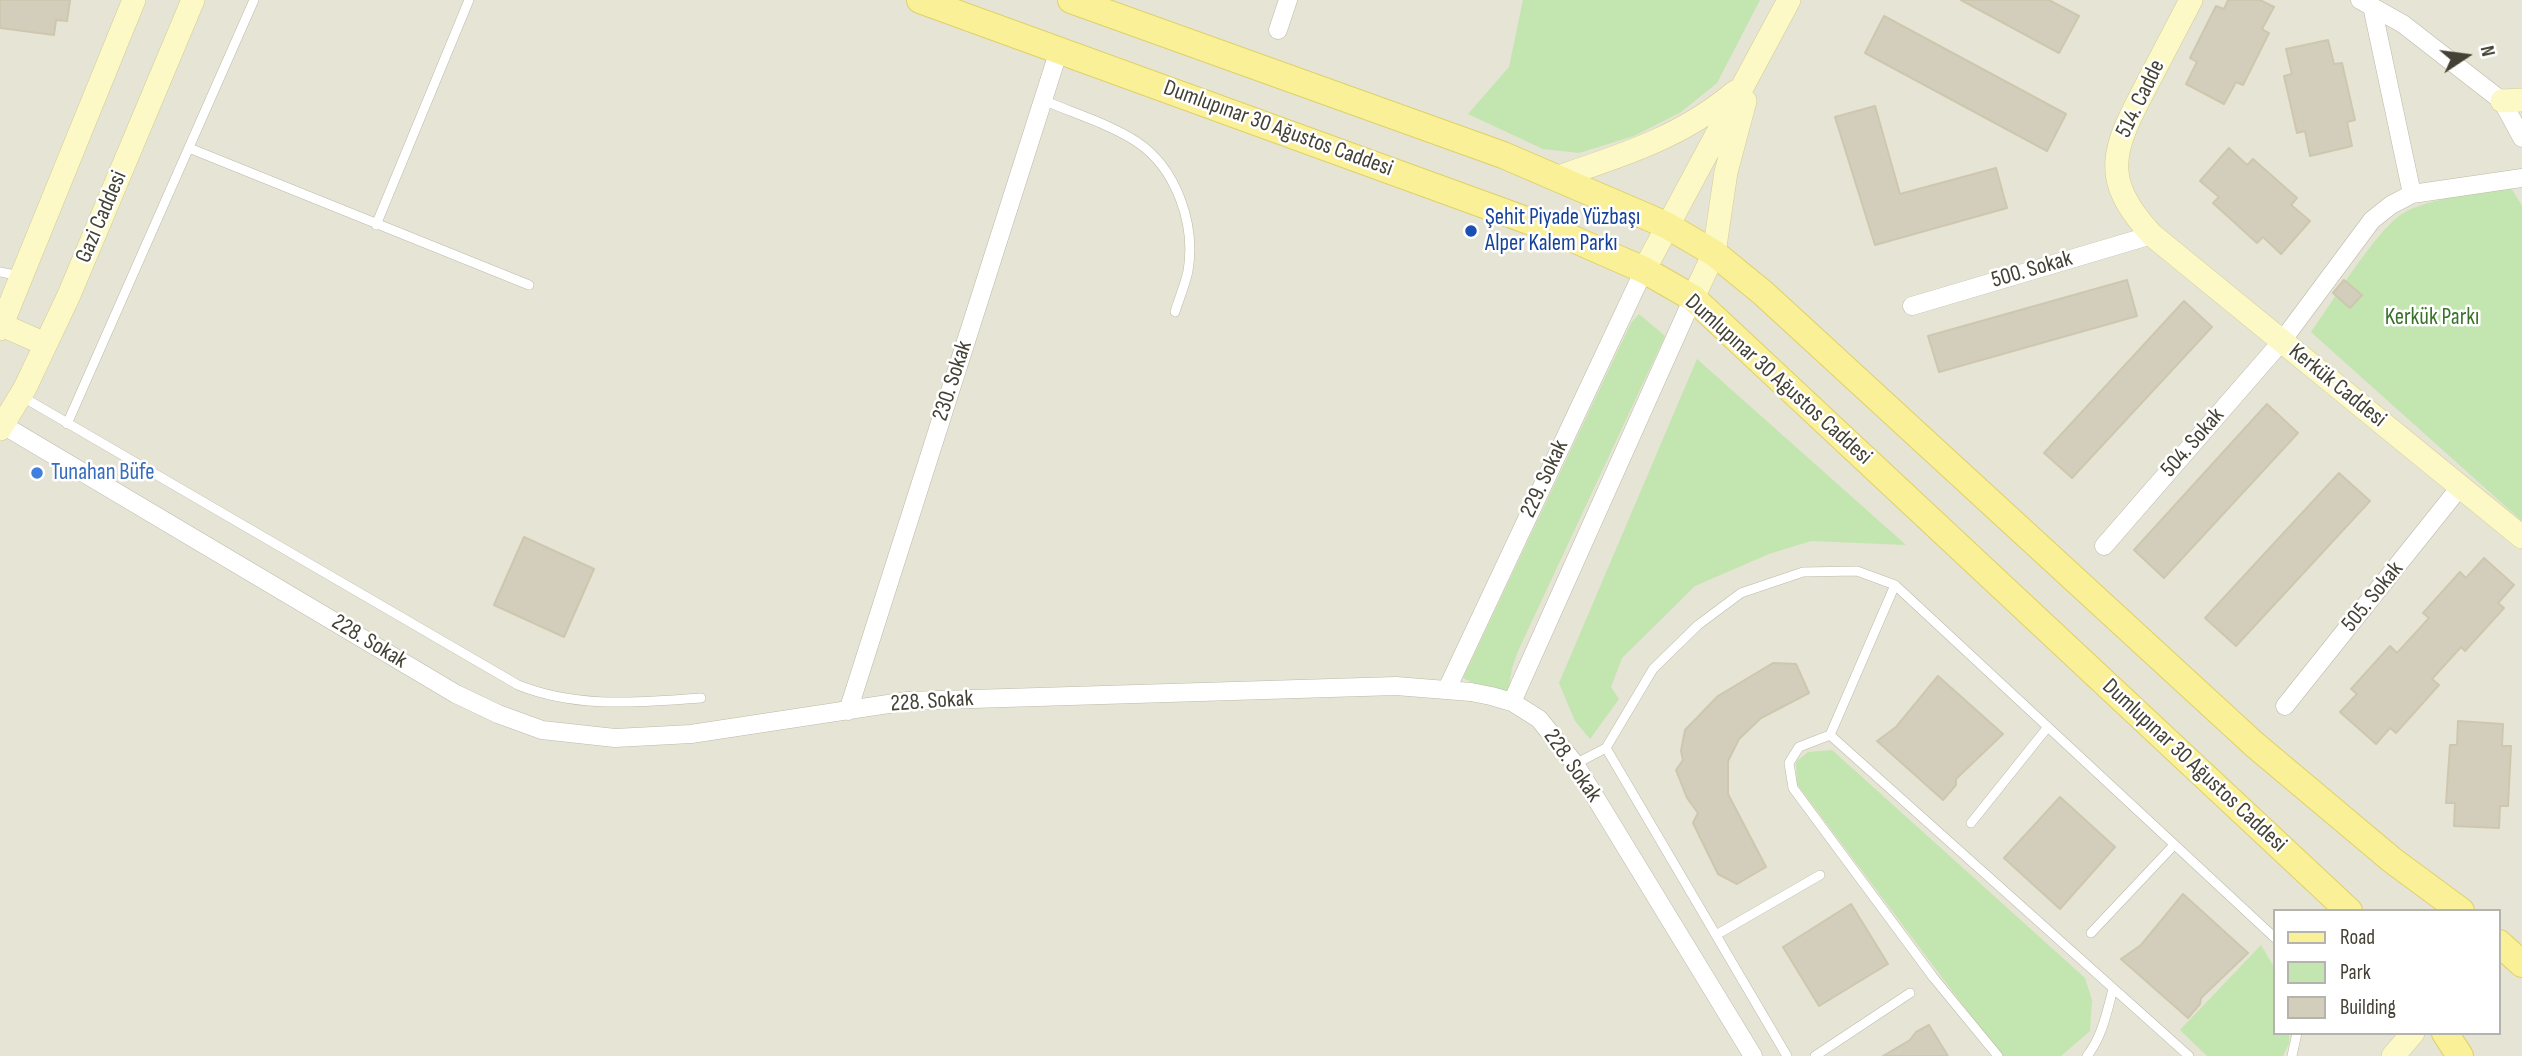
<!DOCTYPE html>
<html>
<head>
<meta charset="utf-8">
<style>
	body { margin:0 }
	#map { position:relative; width:2522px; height:1056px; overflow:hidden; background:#f2f1e6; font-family:"Sofia Sans Condensed",sans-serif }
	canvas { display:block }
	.legend { position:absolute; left:2273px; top:909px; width:228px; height:126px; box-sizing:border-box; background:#fff; border:2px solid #b4b3ae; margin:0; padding:9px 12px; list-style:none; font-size:21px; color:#444135 }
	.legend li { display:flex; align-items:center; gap:14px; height:35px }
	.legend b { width:35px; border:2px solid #b4b3ae }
	.north { position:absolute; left:2431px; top:21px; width:70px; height:70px; -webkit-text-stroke:5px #fff; paint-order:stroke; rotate:77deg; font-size:19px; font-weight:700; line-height:28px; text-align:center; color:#444135 }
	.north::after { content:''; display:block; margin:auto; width:24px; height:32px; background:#444135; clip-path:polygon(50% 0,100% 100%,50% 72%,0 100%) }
</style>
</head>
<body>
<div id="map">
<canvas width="2522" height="1056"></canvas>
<ul class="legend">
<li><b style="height:9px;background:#faf097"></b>Road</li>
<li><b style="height:19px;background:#c3e5b0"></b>Park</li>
<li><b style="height:19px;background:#d3cebc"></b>Building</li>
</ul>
<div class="north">N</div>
</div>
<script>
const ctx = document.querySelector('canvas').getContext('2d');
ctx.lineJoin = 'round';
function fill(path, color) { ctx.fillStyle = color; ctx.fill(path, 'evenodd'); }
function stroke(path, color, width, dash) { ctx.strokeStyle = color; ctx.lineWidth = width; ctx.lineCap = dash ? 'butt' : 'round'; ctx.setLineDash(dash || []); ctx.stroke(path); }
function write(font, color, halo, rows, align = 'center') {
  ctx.font = font + ' "Sofia Sans Condensed",sans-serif'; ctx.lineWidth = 5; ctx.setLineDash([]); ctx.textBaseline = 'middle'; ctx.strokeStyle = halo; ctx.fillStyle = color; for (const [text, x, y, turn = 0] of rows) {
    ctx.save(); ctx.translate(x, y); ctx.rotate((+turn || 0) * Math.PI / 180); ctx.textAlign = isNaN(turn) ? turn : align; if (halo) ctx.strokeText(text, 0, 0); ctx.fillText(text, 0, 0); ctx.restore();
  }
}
fill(new Path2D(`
	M0,0h2522v1056h-2522zM2275,911h224v122h-224z`), '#e6e4d4');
fill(new Path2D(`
	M1523,0h237l-43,83 -36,29 -47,24 -55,17 -36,-4 -75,-35 41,-47z
	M2511,188l11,18v315l-211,-189c20,-27 68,-108 96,-121 32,-15 70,-17 104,-23z
	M1639,314l26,22 -147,315 -6,17 -5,31 -44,-21 168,-355z
	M1697,359l209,186 -95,-4 -42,13 -74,32 -73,72 -11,29 8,12 -29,40 -15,-18 -16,-38z
	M1832,750l253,228 7,22 -2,31 -29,25h-60l-204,-272 -1,-22 12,-10z
	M2261,945l14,24v64h14v10l-6,13h-76l-27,-26z`), '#c3e5b0');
const building = new Path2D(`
	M0,0h70l-3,21 -11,-1 -2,15 -54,-7z
	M1961,0h88l30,16 -20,37z
	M2228,0h32l14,7 -12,22 7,4 -26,52 -7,-3 -12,22 -38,-20 11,-22 -7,-4 26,-52 8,3z
	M1884,16l182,98 -19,37 -182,-98z
	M2328,40l6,24 8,-1 13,57 -8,2 5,24 -42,10 -5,-25 -8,2 -13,-57 8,-2 -6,-25z
	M1875,106l25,88 96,-26 11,40 -132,37 -40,-128z
	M2229,148l18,17 6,-6 44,39 -6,7 19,16 -29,33 -18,-17 -6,6 -44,-40 6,-6 -19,-16z
	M2127,280l10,36 -198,56 -11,-36z
	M2344,280l18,15 -12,13 -17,-15z
	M2184,301l28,26 -140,151 -28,-25z
	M2267,404l31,29 -134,145 -30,-28z
	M2339,473l31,28 -134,145 -31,-28z
	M524,537l70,32 -30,68 -70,-32z
	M2484,558l30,27 -16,18 6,5 -39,43 -4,-4 -29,32 7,6 -43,48 -6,-5 -14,16 -36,-32 17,-18 -6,-5 39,-43 7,7 32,-35 -6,-5 37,-41 6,6z
	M1773,663l23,1 13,29 -48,25 -22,21 -11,22v33l38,73 -29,17 -19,-10 -25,-51 5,-10 -11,-15 -11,-28 7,-10 -2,-9 4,-21 33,-34z
	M1938,676l65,58 -47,45v6l-13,15 -66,-59 19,-14z
	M2458,721l45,3 -1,22h9l-3,60h-8l-1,22 -45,-2 1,-23h-9l4,-58h7z
	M2060,797l55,50 -55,62 -56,-51z
	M2183,894l65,59 -47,45 -1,6 -12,14 -67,-59 20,-14z
	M1851,904l37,60 -69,42 -36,-59z
	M1929,1025l19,31h-65l27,-16 6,-8z`);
fill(building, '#d3cebc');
stroke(building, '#cec7af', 2);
const lane = new Path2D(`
	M1043,100c30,13 67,24 94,42 39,26 59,82 51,129 -3,14 -9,28 -13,41
	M189,148l340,137
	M376,225l93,-225
	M0,272l20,4
	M21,396l497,289c60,24 120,17 183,13
	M67,424l187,-424
	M1895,585l-65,150 359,321
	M1830,735l-31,12 -10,16 4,25 140,189 65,79
	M1606,748l181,308
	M1575,764l31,-16 47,-79 45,-44 43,-32 62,-21 54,-1 38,14 380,353
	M1971,823l76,-95
	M2091,933l83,-88
	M1716,935l104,-60
	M1815,1056l95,-63
	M2087,1056c15,-19 20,-44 26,-67
	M2292,1056l5,-23`);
const street = new Path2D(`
	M2360,0l43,24 99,77 20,37
	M2372,6l40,188
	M1278,30l10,-30
	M1912,306l240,-71
	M3,425l453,269 42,20 44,16 73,8 76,-4 217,-33 488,-15 75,6 20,4 21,6 27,17 36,45 178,292
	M2104,546l178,-205 90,-121 19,-15 21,-11 110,-16
	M1447,689l197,-419
	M1512,702l181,-404
	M2285,706l175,-219
	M848,711l211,-661`);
const secondary = new Path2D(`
	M2191,0c-15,29 -30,57 -45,86 -33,63 -47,92 6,149l370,302
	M2502,101l20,-1
	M1555,178c66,-22 127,-41 180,-86
	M1644,270l145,-270
	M1693,298l21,-45 12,-81 19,-71
	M2,325l43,19
	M0,329l134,-329
	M0,429l25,-41 44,-93 124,-295
	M2393,1056l20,-23`);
const primary = new Path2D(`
	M920,0l628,228 96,42 49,28 656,613
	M1071,0l432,155 163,70 48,28 49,40 492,452 137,115 69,51
	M2499,943l23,21
	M2445,1033l15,23`);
stroke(lane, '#bdbaa9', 10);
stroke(street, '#bdbaa9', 19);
stroke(secondary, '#d0cc97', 24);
stroke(primary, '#ded168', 28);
stroke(lane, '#fff', 9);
stroke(street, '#fff', 18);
stroke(secondary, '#fcf9c6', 23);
stroke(primary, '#faf097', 26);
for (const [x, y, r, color] of [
	[1471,231,7,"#1a4fb4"],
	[37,473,7,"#3f7fe0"]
]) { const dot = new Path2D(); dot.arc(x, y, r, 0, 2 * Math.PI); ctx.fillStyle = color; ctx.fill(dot); stroke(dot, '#fff', 2.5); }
write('23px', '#444135', '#fff', [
	["514. Cadde",2141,99,-64],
	["Dumlupınar 30 Ağustos Caddesi",1278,129,20],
	["Gazi Caddesi",102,217,-67],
	["500. Sokak",2032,270,-16],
	["Dumlupınar 30 Ağustos Caddesi",1778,380,42],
	["230. Sokak",953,381,-72],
	["Kerkük Caddesi",2337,386,39],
	["504. Sokak",2193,443,-49],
	["229. Sokak",1545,479,-65],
	["505. Sokak",2373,597,-51],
	["228. Sokak",369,642,31],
	["228. Sokak",932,702,-4],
	["228. Sokak",1572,766,55],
	["Dumlupınar 30 Ağustos Caddesi",2194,766,43]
]);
write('23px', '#164399', '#fff', [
	["Şehit Piyade Yüzbaşı",1485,218],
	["Alper Kalem Parkı",1485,244]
], 'left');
write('23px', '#39732b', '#fff', [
	["Kerkük Parkı",2432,318]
]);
write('23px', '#366cbe', '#fff', [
	["Tunahan Büfe",51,473]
], 'left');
</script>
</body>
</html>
